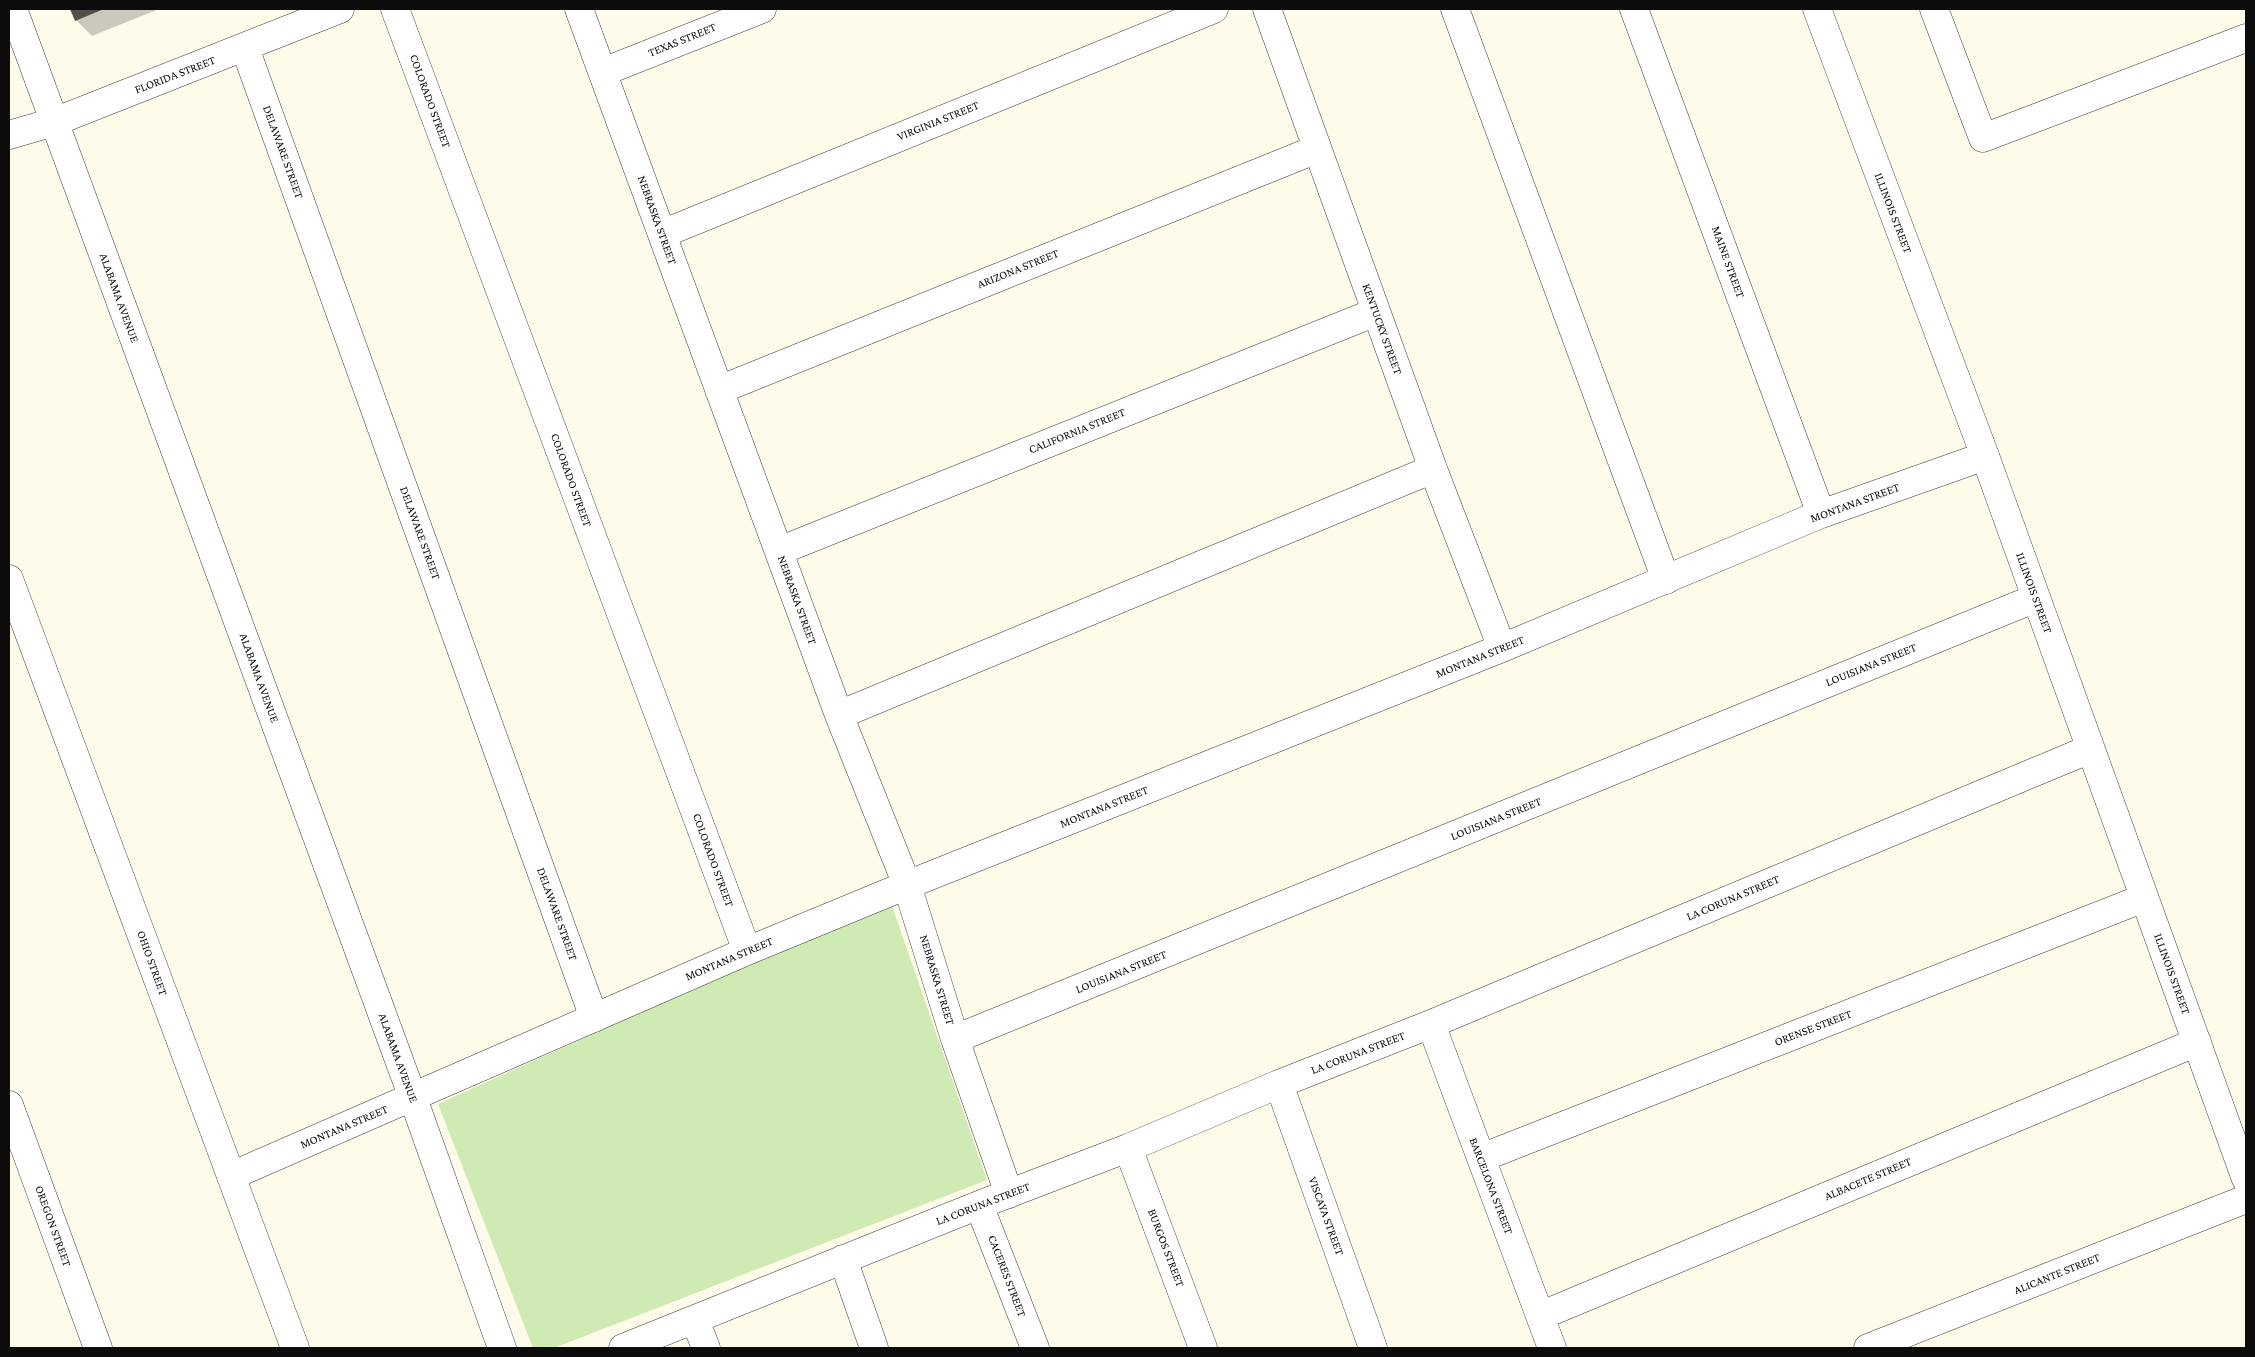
<!DOCTYPE html>
<html>
<head>
<meta charset="utf-8">
<style>
	body { margin:0 }
	#map { position:relative; width:2255px; height:1357px; overflow:hidden; background:#fffbea; font-family:"Crimson Pro",serif }
	canvas { display:block }
	.frame { position:absolute; inset:0; border:10px solid #0c0c0c; pointer-events:none }
</style>
</head>
<body>
<div id="map">
<canvas width="2255" height="1357"></canvas>
<div class="frame"></div>
</div>
<script>
const ctx = document.querySelector('canvas').getContext('2d');
ctx.lineJoin = 'round';
function fill(path, color) { ctx.fillStyle = color; ctx.fill(path, 'evenodd'); }
function stroke(path, color, width, dash) { ctx.strokeStyle = color; ctx.lineWidth = width; ctx.lineCap = dash ? 'butt' : 'round'; ctx.setLineDash(dash || []); ctx.stroke(path); }
function write(font, color, halo, rows, align = 'center') {
  ctx.font = font + ' "Crimson Pro",serif'; ctx.lineWidth = 5; ctx.setLineDash([]); ctx.textBaseline = 'middle'; ctx.strokeStyle = halo; ctx.fillStyle = color; for (const [text, x, y, turn = 0] of rows) {
    ctx.save(); ctx.translate(x, y); ctx.rotate((+turn || 0) * Math.PI / 180); ctx.textAlign = isNaN(turn) ? turn : align; if (halo) ctx.strokeText(text, 0, 0); ctx.fillText(text, 0, 0); ctx.restore();
  }
}
fill(new Path2D(`
	M890,900l97,280 -433,168h-21l-95,-244z`), '#d0eab4');
fill(new Path2D(`
	M71,9h88l-67,27 -16,-16z`), '#0003');
fill(new Path2D(`
	M70,9h34l-29,12z`), '#554d48');
const minor = new Path2D(`
	M395,9l352,942
	M579,9l260,706 68,170 48,154 54,155
	M1267,9l166,460 69,179
	M1455,9l211,571
	M1634,9l187,505
	M1817,9l168,447 261,723
	M1934,9l49,129 263,-100
	M245,48l349,970
	M603,72l159,-63
	M9,135l45,-13 286,-113
	M662,234l552,-225
	M719,390l598,-241
	M779,551l597,-239
	M9,579l286,769
	M839,715l594,-246
	M1431,1024l121,324
	M955,1039l1081,-441
	M1279,1084l94,264
	M9,1105l89,243
	M1128,1148l75,200
	M1481,1158l663,-260
	M231,1176l516,-225 160,-66 595,-237 319,-134 164,-58
	M979,1205l56,143
	M843,1259l31,89
	M1540,1316l657,-274
	M695,1320l11,28
	M623,1348l356,-143 149,-57 151,-64 152,-60 659,-275
	M1868,1348l378,-149`);
const tertiary = new Path2D(`
	M13,9l400,1089 89,250`);
stroke(minor, '#3f3f3f', 29);
stroke(tertiary, '#3f3f3f', 29);
stroke(minor, '#fff', 28);
stroke(tertiary, '#fff', 28);
write('12px', '#0c0c0c', '#fff', [
	["TEXAS STREET",682,40,-22],
	["FLORIDA STREET",175,75,-21],
	["COLORADO STREET",430,101,70],
	["VIRGINIA STREET",938,121,-22],
	["DELAWARE STREET",283,152,70],
	["ILLINOIS STREET",1893,213,69],
	["NEBRASKA STREET",657,220,70],
	["MAINE STREET",1728,262,70],
	["ARIZONA STREET",1018,269,-22],
	["ALABAMA AVENUE",119,298,70],
	["KENTUCKY STREET",1382,329,70],
	["CALIFORNIA STREET",1077,431,-22],
	["COLORADO STREET",571,480,70],
	["MONTANA STREET",1855,503,-20],
	["DELAWARE STREET",420,533,70],
	["ILLINOIS STREET",2034,593,70],
	["NEBRASKA STREET",797,600,70],
	["MONTANA STREET",1480,657,-22],
	["LOUISIANA STREET",1871,665,-22],
	["ALABAMA AVENUE",259,678,70],
	["MONTANA STREET",1104,807,-22],
	["LOUISIANA STREET",1496,819,-22],
	["COLORADO STREET",713,860,70],
	["LA CORUNA STREET",1733,898,-23],
	["DELAWARE STREET",557,914,70],
	["MONTANA STREET",729,959,-23],
	["OHIO STREET",152,963,70],
	["LOUISIANA STREET",1121,972,-22],
	["ILLINOIS STREET",2172,974,70],
	["NEBRASKA STREET",937,980,73],
	["ORENSE STREET",1813,1028,-21],
	["LA CORUNA STREET",1358,1053,-21],
	["ALABAMA AVENUE",398,1058,70],
	["MONTANA STREET",344,1127,-23],
	["ALBACETE STREET",1868,1179,-23],
	["BARCELONA STREET",1491,1186,69],
	["LA CORUNA STREET",983,1204,-21],
	["VISCAYA STREET",1326,1216,70],
	["OREGON STREET",53,1226,70],
	["BURGOS STREET",1166,1248,69],
	["ALICANTE STREET",2057,1274,-22],
	["CACERES STREET",1007,1276,69]
]);
</script>
</body>
</html>
